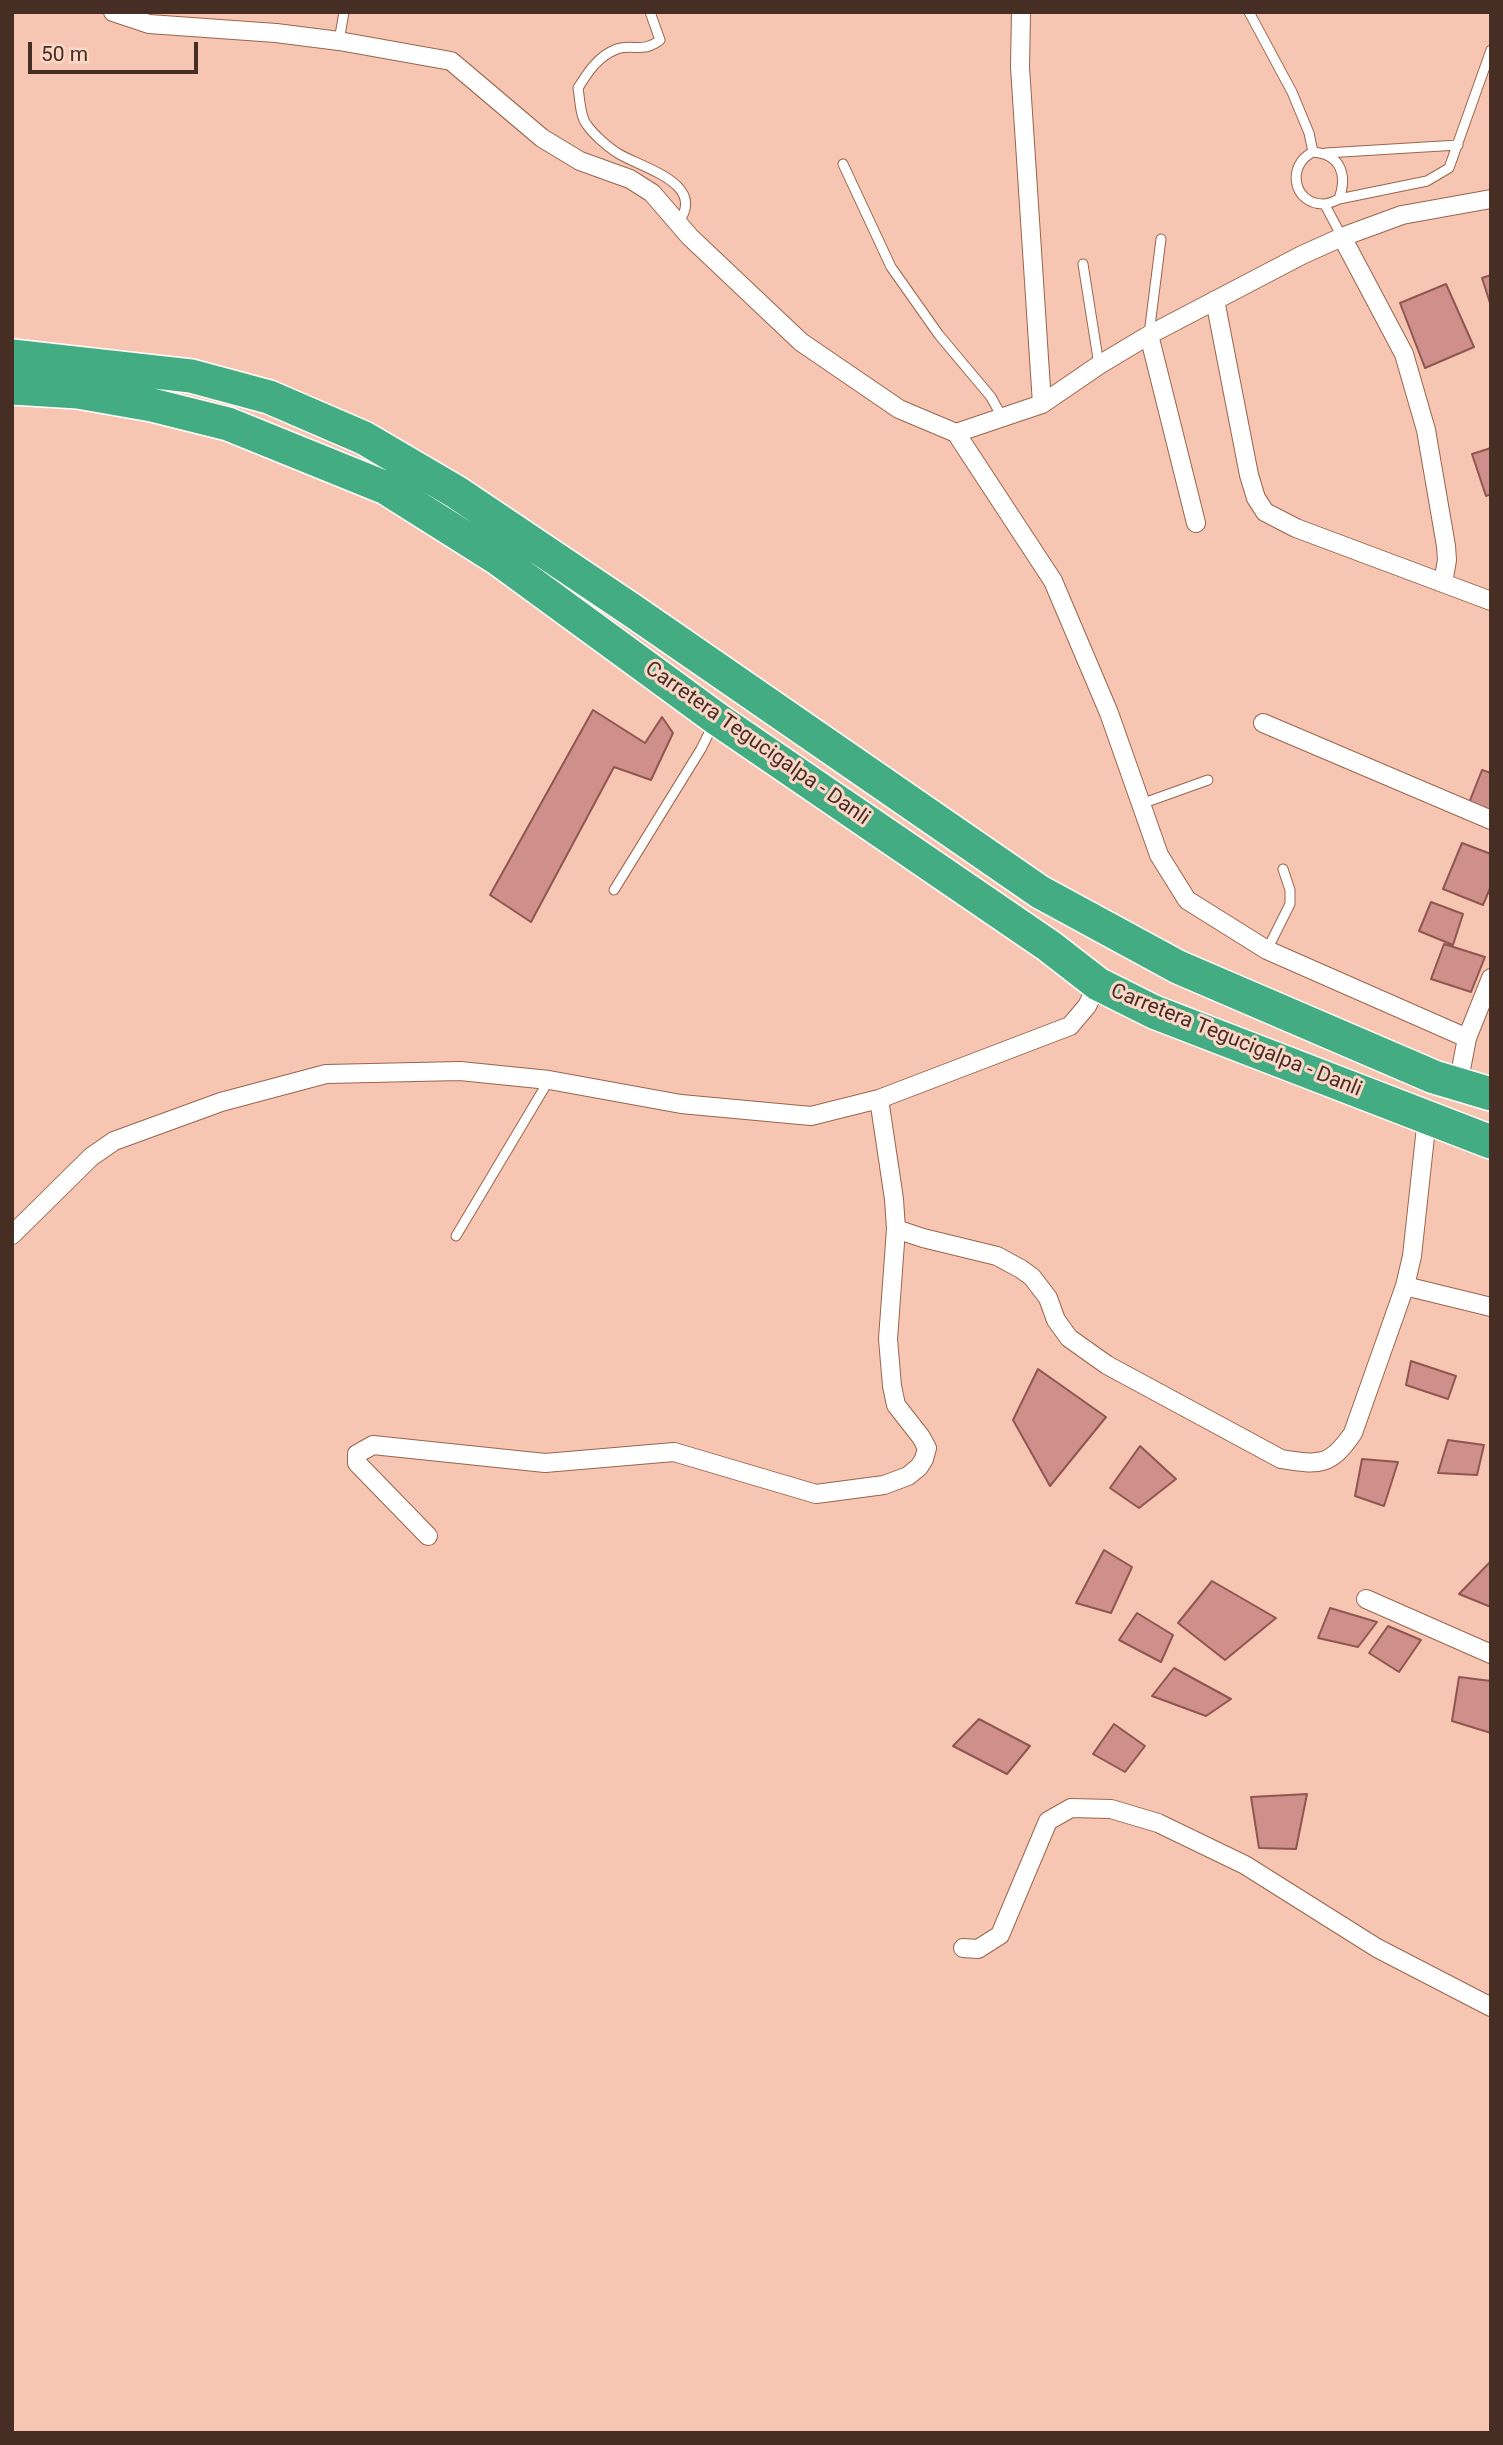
<!DOCTYPE html>
<html>
<head>
<meta charset="utf-8">
<style>
	body { margin:0 }
	#map { position:relative; width:1503px; height:2445px; overflow:hidden; background:#f7c6b2; font-family:Roboto,sans-serif }
	canvas { display:block }
	.frame { position:absolute; inset:0; border:14px solid #462e24; pointer-events:none }
	.scale { position:absolute; left:28px; top:42px; width:170px; height:32px; box-sizing:border-box; border:4px solid #462e24; border-top:0; padding-left:9px; font-size:21px; line-height:24px; white-space:nowrap; color:#462e24; -webkit-text-stroke:5px #fcd7c7; paint-order:stroke }
</style>
</head>
<body>
<div id="map">
<canvas width="1503" height="2445"></canvas>
<div class="frame"></div>
<div class="scale">50 m</div>
</div>
<script>
const ctx = document.querySelector('canvas').getContext('2d');
ctx.lineJoin = 'round';
function fill(path, color) { ctx.fillStyle = color; ctx.fill(path, 'evenodd'); }
function stroke(path, color, width, dash) { ctx.strokeStyle = color; ctx.lineWidth = width; ctx.lineCap = dash ? 'butt' : 'round'; ctx.setLineDash(dash || []); ctx.stroke(path); }
function write(font, color, halo, rows, align = 'center') {
  ctx.font = font + ' Roboto,sans-serif'; ctx.lineWidth = 6; ctx.setLineDash([]); ctx.textBaseline = 'middle'; ctx.strokeStyle = halo; ctx.fillStyle = color; for (const [text, x, y, turn = 0] of rows) {
    ctx.save(); ctx.translate(x, y); ctx.rotate((+turn || 0) * Math.PI / 180); ctx.textAlign = isNaN(turn) ? turn : align; if (halo) ctx.strokeText(text, 0, 0); ctx.fillText(text, 0, 0); ctx.restore();
  }
}
const building = new Path2D(`
	M1491,275v28h-1l-8,-25z
	M1446,284l28,63 -49,21 -25,-65z
	M1491,448v46l-5,2 -14,-42z
	M593,710l52,33 17,-26 11,16 -22,47 -37,-13 -83,155 -41,-27z
	M1482,770l9,3v39l-22,-9z
	M1462,843l29,11v32l-8,19 -40,-16z
	M1431,902l32,12 -10,31 -34,-14z
	M1444,944l41,13 -14,35 -40,-13z
	M1411,1361l45,15 -8,23 -42,-14z
	M1038,1369l68,48 -56,69 -37,-66z
	M1448,1440l36,5 -7,30 -39,-2z
	M1140,1446l36,33 -37,29 -29,-20z
	M1362,1459l36,3 -14,44 -29,-10z
	M1104,1550l28,17 -21,46 -35,-10z
	M1491,1561v46l-32,-13z
	M1212,1581l64,37 -51,42 -47,-37z
	M1330,1608l47,14 -19,25 -40,-9z
	M1137,1613l36,22 -12,27 -42,-22z
	M1388,1626l33,14 -22,32 -30,-19z
	M1174,1668l57,31 -25,17 -54,-20z
	M1459,1677l32,4v52l-39,-12z
	M979,1719l51,27 -23,28 -54,-28z
	M1114,1724l31,22 -20,26 -32,-18z
	M1307,1794l-11,55 -37,-1 -8,-51z`);
fill(building, '#cf8f8a');
stroke(building, '#905652', 2);
const lane = new Path2D(`
	M650,12l10,28c-16,13 -27,4 -43,9 -19,7 -29,23 -39,39 2,11 2,29 9,37 7,10 22,23 32,29 26,15 88,30 59,69
	M1249,12l43,80 17,41 4,19
	M339,41l5,-29
	M1313,152c27,2 35,22 26,47 -4,2 -11,5 -16,5 -30,0 -37,-39 -10,-52z
	M1326,153l132,-8
	M843,164l48,103 48,68 52,62 11,20
	M1339,199l88,-18 22,-13 42,-118
	M1325,205l17,32
	M1083,264l16,101
	M1149,334l12,-95
	M1141,804l67,-24
	M614,890l87,-141 13,-26
	M1267,950l23,-46v-14l-7,-21
	M456,1236l93,-156`);
const street = new Path2D(`
	M113,12l36,12 127,9 63,8 112,20 91,77 38,23 50,18 22,14 38,44 111,105 98,67 57,24 97,148 56,132 50,142 28,45 80,50 200,88
	M1021,12l-1,55 22,337
	M1342,237l62,117 22,76 20,116 1,14 -4,23
	M1215,300l34,175 7,23 9,14 31,16 195,73
	M1149,335l47,188
	M956,433l86,-29 57,-39 50,-30 153,-80 40,-18 60,-22 89,-16
	M1263,723l228,97
	M1458,1085l9,-47 24,-60
	M896,1229l27,9 74,18 24,13 11,8 16,21 8,22 13,18 38,27 174,94c38,6 49,8 72,-26l52,-147 7,-30 15,-138
	M12,1235l79,-78 23,-16 107,-39 105,-28 134,-3 89,9 132,24 130,12 68,-17 191,-73 17,-20 11,-22
	M1405,1286l86,21
	M428,1536l-71,-73v-9l16,-9 172,18 129,-11 142,42 68,-9 24,-9 11,-9 5,-8 3,-11 -6,-11 -25,-32 -4,-19 -4,-47 8,-110 -2,-30 -15,-100
	M1366,1599l125,55
	M963,1948l15,1 22,-14 48,-114 23,-13 40,1 47,14 87,42 132,83 114,59`);
const highway = new Path2D(`
	M12,356l179,20 78,21 95,41 92,54 177,119 407,281 138,75 256,110 57,17
	M12,388l66,4 74,13 76,19 158,64 111,70 220,161 332,227 49,38 56,28 337,130`);
stroke(lane, '#9a644d', 11);
stroke(street, '#9a644d', 20);
stroke(highway, '#fff', 36);
stroke(lane, '#fff', 9);
stroke(street, '#fff', 18);
stroke(highway, '#43ac83', 33);
write('21px', '#462e24', '#fcd7c7', [
	["Carretera Tegucigalpa - Danli",757,744,35],
	["Carretera Tegucigalpa - Danli",1236,1041,22]
]);
</script>
</body>
</html>
